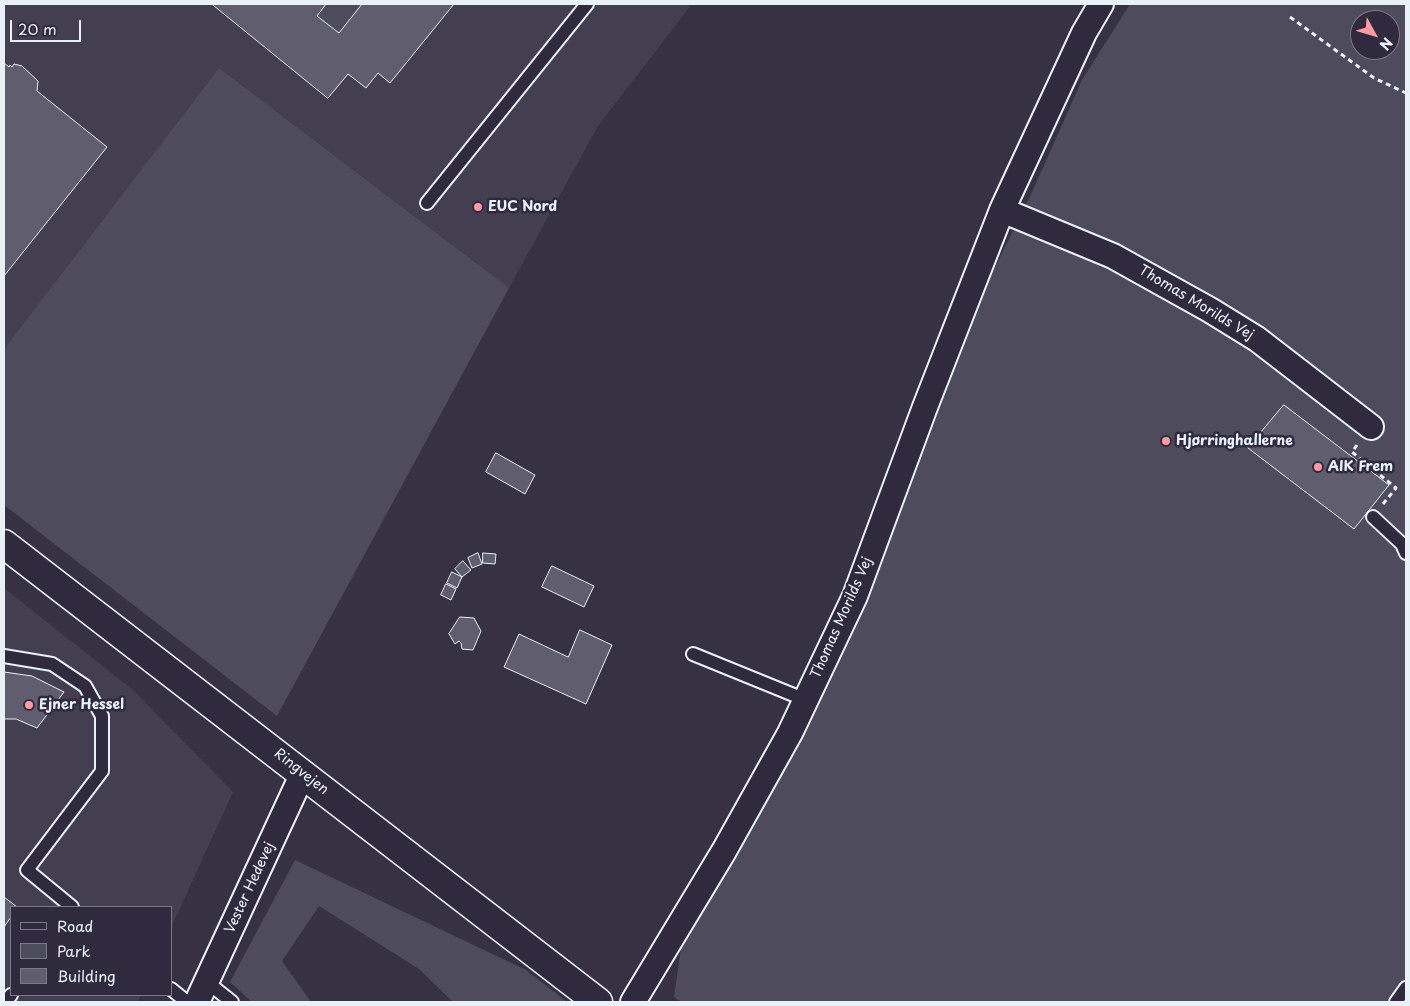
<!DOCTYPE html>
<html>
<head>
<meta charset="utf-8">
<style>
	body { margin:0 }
	#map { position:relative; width:1410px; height:1006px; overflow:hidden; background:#363244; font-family:"Playpen Sans",sans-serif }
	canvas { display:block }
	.frame { position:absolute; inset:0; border:5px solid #e8f1f8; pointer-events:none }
	.legend { position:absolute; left:10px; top:906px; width:162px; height:90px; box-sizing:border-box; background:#2f2a3d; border:1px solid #797a88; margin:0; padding:6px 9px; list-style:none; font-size:15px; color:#e8f1f8 }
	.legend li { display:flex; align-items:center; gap:10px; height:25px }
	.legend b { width:25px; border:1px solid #797a88 }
	.north { position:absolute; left:1350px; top:10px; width:50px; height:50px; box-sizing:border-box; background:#2f2a3d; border:1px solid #797a88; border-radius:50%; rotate:129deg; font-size:14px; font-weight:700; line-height:20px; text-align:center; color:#e8f1f8 }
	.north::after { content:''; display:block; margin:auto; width:18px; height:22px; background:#ff9aa2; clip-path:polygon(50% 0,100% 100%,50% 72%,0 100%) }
	.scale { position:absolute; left:10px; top:20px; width:71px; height:22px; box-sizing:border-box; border:2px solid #e8f1f8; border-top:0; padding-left:6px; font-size:15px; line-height:18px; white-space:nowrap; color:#e8f1f8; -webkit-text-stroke:4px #2f2a3d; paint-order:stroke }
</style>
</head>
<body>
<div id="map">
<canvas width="1410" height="1006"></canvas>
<div class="frame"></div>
<ul class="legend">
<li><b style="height:6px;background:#2f2a3d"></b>Road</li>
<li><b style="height:14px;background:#4d4b5c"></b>Park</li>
<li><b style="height:14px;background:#605e6e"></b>Building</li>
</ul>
<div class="north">N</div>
<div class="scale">20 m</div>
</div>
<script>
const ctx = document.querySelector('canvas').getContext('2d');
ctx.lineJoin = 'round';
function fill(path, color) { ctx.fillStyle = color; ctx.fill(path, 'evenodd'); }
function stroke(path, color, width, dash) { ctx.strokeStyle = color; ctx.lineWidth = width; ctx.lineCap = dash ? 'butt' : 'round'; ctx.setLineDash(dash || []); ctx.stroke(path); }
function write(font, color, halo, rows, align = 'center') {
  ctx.font = font + ' "Playpen Sans",sans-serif'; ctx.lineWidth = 5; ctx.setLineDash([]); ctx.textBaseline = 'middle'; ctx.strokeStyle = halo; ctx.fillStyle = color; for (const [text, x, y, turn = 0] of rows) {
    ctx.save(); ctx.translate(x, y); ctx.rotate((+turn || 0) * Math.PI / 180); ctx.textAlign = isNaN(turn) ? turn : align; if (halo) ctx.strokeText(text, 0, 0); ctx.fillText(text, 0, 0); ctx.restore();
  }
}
fill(new Path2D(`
	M4,4h688l-94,122 -89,162 -290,-220 -215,281z
	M4,588l129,102 100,102 -62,136v-21h-160v88h130l-3,7h-134z`), '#433f51');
fill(new Path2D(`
	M326,4h36l-23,29 -22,-17z
	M1130,4h276v998h-725l-7,-5 7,-49 114,-202 70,-145 123,-320 41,-82 53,-119zM1360,20h30v30h-30z
	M219,68l290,220 -232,428 -273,-211v-156z
	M295,860l231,110 41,32h-114l-34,-33 -100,-63 -37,55 29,41h-59l-22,-20z`), '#4d4b5c');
const building = new Path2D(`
	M212,4h114l-9,12 22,17 23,-29h92l-64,79 -12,-10 -12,15 -18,-14 -20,24z
	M4,63l5,4 1,-2 2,2 2,-3 8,2 16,15 -1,10 70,56 -103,129z
	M1284,405l105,80 -35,44 -106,-81z
	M496,453l39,22 -10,19 -39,-22z
	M478,553l4,11 -10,4 -4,-10z
	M483,553l13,1 -1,10 -12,-1z
	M463,561l8,9 -9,7 -7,-8z
	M552,566l42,20 -10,21 -42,-20z
	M452,572l10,5 -5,11 -10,-5z
	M446,584l10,5 -5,11 -10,-5z
	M460,617l14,1 7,13 -8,19 -11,-1 -1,-6 -2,-2 -4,3 -6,-10z
	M580,630l32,15 -26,59 -82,-37 15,-33 49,23z
	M4,672l28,4 32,16 -27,36 -21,-9h-12z
	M4,897l13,10h-6v10l-7,10z`);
fill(building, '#605e6e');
stroke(building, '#e8f1f8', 1);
const lane = new Path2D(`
	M427,203l160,-199
	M1373,517l29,27 4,9
	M693,654l113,46
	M4,656l48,8 33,22 17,30v55l-75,99 45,37
	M207,982l25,20
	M171,989l16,13
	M5,1002l6,-7
	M1396,1002l10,-14`);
const street = new Path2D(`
	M1002,210l111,46 97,54 47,29 114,88
	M197,1002l106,-229
	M633,1002l91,-151 66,-118 65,-137 70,-189 77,-197 82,-177 17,-29`);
const secondary = new Path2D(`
	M4,544l594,458`);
stroke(lane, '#e8f1f8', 16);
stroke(street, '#e8f1f8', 28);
stroke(secondary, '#e8f1f8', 31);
stroke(new Path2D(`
	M1290,17l84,61 32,15
	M1357,445l-5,7 44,36 -13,16`), '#e8f1f8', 3, [5, 4]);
stroke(lane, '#2f2a3d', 12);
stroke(street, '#2f2a3d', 24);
stroke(secondary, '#2f2a3d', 28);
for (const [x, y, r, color] of [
	[478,207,5,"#ff9aa2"],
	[1166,441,5,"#ff9aa2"],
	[1318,467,5,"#ff9aa2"],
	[29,705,5,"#ff9aa2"]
]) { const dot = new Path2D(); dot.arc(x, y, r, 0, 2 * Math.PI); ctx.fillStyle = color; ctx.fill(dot); stroke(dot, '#2f2a3d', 2); }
write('bold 14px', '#e8f1f8', '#2f2a3d', [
	["EUC Nord",488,207],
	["Hjørringhallerne",1176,441],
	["AIK Frem",1328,467],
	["Ejner Hessel",39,705]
], 'left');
write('14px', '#e8f1f8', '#2f2a3d', [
	["Thomas Morilds Vej",1196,303,31],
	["Thomas Morilds Vej",842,618,-66],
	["Ringvejen",301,772,38],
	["Vester Hedevej",250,888,-65]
]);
</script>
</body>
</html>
